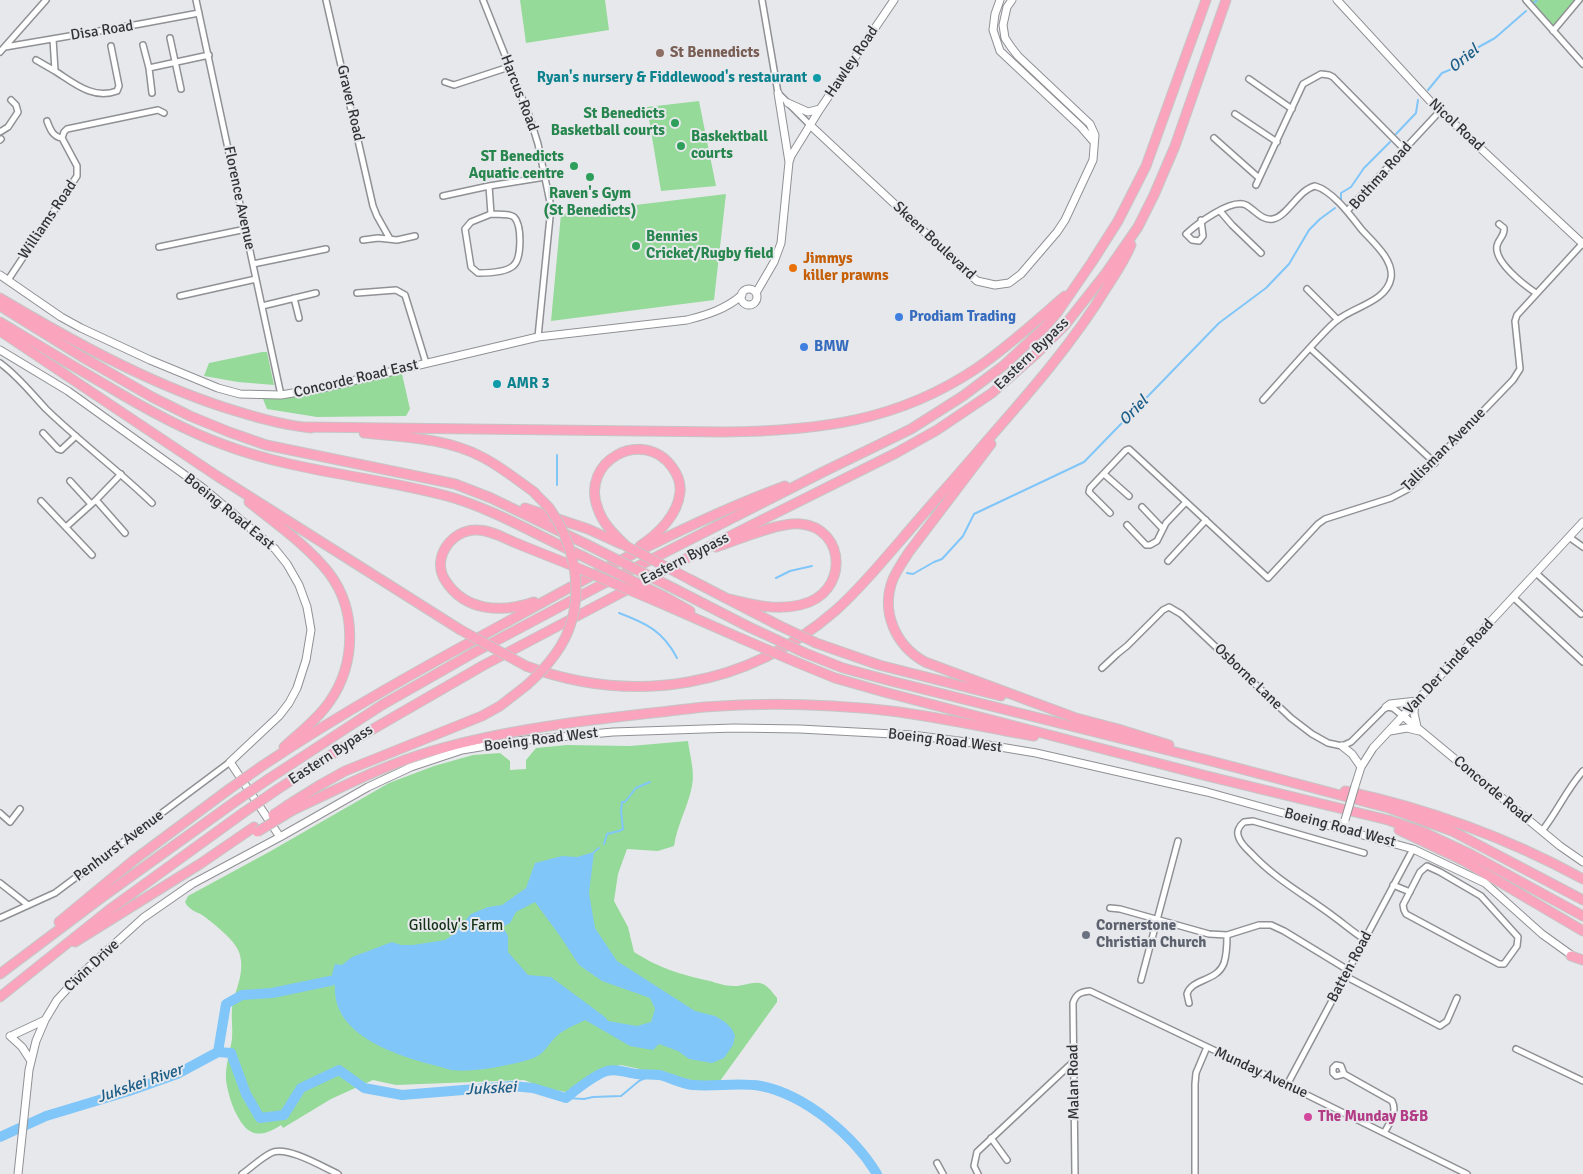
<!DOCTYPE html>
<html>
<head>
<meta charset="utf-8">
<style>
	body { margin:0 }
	canvas { display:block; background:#e7e8ec }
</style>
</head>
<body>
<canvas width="1583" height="1174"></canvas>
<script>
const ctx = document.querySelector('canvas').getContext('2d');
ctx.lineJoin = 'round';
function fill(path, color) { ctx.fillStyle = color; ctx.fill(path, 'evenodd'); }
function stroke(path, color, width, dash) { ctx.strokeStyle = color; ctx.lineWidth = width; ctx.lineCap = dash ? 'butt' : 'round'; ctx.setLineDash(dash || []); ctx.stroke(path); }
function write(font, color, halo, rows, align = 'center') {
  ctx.font = font + ' Signika,sans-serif'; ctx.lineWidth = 4; ctx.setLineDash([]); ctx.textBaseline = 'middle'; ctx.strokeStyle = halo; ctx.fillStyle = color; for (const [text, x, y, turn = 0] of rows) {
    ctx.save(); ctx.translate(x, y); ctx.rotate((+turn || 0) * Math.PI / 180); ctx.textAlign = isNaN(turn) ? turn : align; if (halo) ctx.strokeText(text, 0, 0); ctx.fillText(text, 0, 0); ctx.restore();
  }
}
fill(new Path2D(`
	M520,0h85l4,30 -83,13z
	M1530,0h46l-24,28z
	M699,101l17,85 -55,5 -14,-84z
	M726,194l-12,106 -163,21 10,-107z
	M262,352h5l7,33 -36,-3 -34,-6 5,-13z
	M396,369l6,5 8,35 -4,7 -89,1 -50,-8 -4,-10 45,-4z
	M688,741c2,15 7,31 4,45 -4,21 -15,39 -18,60l-16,5 -31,-2 -9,25 -4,27 14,26 6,25c27,17 45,22 76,29 7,2 15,5 23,5 9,1 21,-6 30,-2 6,3 10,9 14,14v4l-57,79 -15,2 -84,-18 -13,3 -33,21 -9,3 -22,-4 -20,-8 -128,5 -23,-5 -42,19 -48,29 -2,-3c-12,8 -26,14 -37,1 -10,-12 -16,-31 -18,-46 -1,-13 4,-28 6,-41 1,-11 -1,-21 0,-31 3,-19 14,-36 7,-56 -5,-13 -26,-29 -37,-37 -7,-4 -13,-5 -17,-13l3,-6 81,-44 120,-69 45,-17 39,-11 27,-2 10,8v9l16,-1v-9l10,-12 31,-3 63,1z`), '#96da9a');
fill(new Path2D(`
	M594,852l-5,41 6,35 22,33 78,50 20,5 10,6 7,7 3,7 -2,9 -9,13 -12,5 -23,-4 -11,-8 -19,-7 -6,6 -23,-4 -45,-26c-9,5 -19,8 -27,15 -8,6 -13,19 -24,23 -20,7 -62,15 -83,12 -5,-1 -9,-3 -14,-4 -39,-10 -105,-30 -102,-80l-5,-5 5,-17 7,1 10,-8 40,-15 9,3h12l32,-5 9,-6 17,-20 17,-7 14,-2 24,-17 9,-25 27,-7 15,1zM535,902l25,34 19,29 23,16 48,17 5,11 -4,13 -14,4 -29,-5 -3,-4 -54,-40 -23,-2 -20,-23v-16l-5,-9 7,-4 6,-11z`), '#81c6f8');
stroke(new Path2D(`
	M1534,3l3,-3
	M1428,90l14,-17 10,-4 14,-15 29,-16 31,-27
	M1396,134l20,-21 2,-13
	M1341,201v-8l10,-6 13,-19 26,-26
	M557,455v30
	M907,573l6,1 21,-12 8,-3 21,-23 11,-22 110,-52 135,-139 47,-35 23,-24 20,-34 11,-11 15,-11
	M776,578l14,-7 22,-5
	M619,613c27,10 44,18 58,45
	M604,844l3,-10 12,-3 4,-2 -2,-18 1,-9h3l11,-14 14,-6
	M594,852l5,-4
	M566,1098l18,1 9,-2 28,-1 18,-15 10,-5 10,-1`), '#81c6f8', 2);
stroke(new Path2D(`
	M218,1052l13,1 15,41 14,24 24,-3 17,-27 38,-18 25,18 38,7 110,-9 21,2 33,10c8,-7 30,-24 41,-27 10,-3 20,2 30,3 8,1 15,0 23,1 11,3 22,9 33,10 23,2 45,-3 68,1 45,9 93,50 116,88
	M0,1137l46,-21 83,-25 48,-17 41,-22 8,-48 16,-9 30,-2 58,-12`), '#81c6f8', 10);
const street = new Path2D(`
	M196,0l85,395
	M326,0l47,206 4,10 13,23
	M483,0l47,118 8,26 13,63 -13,130
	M762,0l16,93 32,32
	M1526,0l57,64
	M1553,31l26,-31
	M170,38l11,51
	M143,45l6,23
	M5,47l135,-23 59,-11
	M0,52l46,-52
	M36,60l19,11 -2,-32
	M55,71c19,12 38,29 62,20l2,-5 -8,-40
	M1249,79l43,30
	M445,82l9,3 55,-18
	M152,93l-3,-25 60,-13
	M1235,114l42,28
	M47,121c3,8 6,16 15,17
	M0,132l8,-5 10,-15 -2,-7 -5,-5
	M1214,138l45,40
	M0,140l1,-1
	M1256,185l47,-101 18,-10 8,1 4,2 71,72
	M443,196l46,-10
	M1220,211l12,14 29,28
	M1347,211l93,-100
	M491,214c7,1 17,-1 23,3 8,8 8,42 -1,49 -7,6 -25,7 -35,7l-7,-6 -6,-38 6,-7z
	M491,214l-2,-28 56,-9
	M1201,220l2,16 -4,5 -7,-1 -6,-6c10,-9 45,-36 60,-29 9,5 16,16 27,14 15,-3 25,-29 42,-33 18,5 36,30 47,44 11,12 32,30 29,48 -4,22 -33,28 -49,39 -9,5 -16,14 -23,21 -19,20 -37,41 -56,62
	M1499,224l5,4c1,8 -6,11 -7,18 -3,16 27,39 39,47
	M363,240l15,-2 19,2 18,-4
	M159,247l87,-18
	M253,264l73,-15
	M8,280l69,-104v-10l-15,-28 2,-6 3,-3 91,-19 6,3
	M1307,289l31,31
	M357,293l39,-3 9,5 21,68
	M180,296l76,-17
	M294,298l5,20
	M262,306l54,-13
	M1310,348l125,115
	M0,363c18,13 31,30 46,46 34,33 72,61 106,94
	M43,433l15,16 3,1 15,-14
	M1104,474l25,22
	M70,481l21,23
	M96,500l29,33
	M41,501l51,54
	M1142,507l20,21
	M1110,513l-21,-21 1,-4 36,-38 3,-1 139,129 50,-54 7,-5 66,-21 17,-9 105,-109 7,-11 -5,-48 2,-6 66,-72
	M1127,525l19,20h4l7,-4 9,-18 20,-21
	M66,527l30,-27 25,-26
	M1569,537l14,10
	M1168,561l38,-41
	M1536,573l45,41
	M1513,597l70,65
	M1102,668l15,-14 10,-8 36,-36 6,-3 12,7 110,104 21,16 16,9 14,3 9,-4 35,-35 7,1 10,8
	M0,813l10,9 10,-13
	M1542,831c15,-19 25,-42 41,-60
	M1364,853l-111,-32 -9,1c-5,4 -8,10 -5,16 2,6 8,11 12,15 24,26 54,42 82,63 11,8 20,16 31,23
	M1427,866l13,6 41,24 37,41 -1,9 -13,18h-5l-93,-50 -2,-4 -1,-5 17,-33z
	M0,883l28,22
	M1393,885l17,7
	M1110,908l10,1 89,25 18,1 32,-10h12l13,6 64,39
	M0,918l55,-25 175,-131
	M1345,976l95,50 7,-5 10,-23
	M1141,980l37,-139
	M1189,1003l-2,-9c5,-16 30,-12 37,-31 3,-9 3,-19 3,-28
	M1516,1049l67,32
	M1344,1074l-8,2 -3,-3v-5l3,-3 5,1 3,8 48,27c6,11 -3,23 -8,32
	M1287,1085l126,-236
	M991,1138l16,22
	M937,1163l6,11
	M242,1174c10,-7 19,-16 29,-21 15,-8 52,14 67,21
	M978,1174l-4,-8 3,-14 96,-90
	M1075,1174l-2,-171c3,-9 7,-11 17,-12l197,94 180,89
	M1195,1174v-90l1,-11 11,-26`);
const secondary = new Path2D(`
	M1000,0l-5,14 -2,16 7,21 81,76 13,15
	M1337,0l94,102 152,142
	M778,93l11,69
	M788,103l20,9 12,-3
	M810,125l167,156 18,4 14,-2 12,-9 36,-42 8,-12 28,-60 2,-25 -5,-11 -72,-68 -7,-9 -6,-9 -2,-13 4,-18 5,-7
	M0,275l61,42 20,11 69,32 68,28 22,6 41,1 41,-7 216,-51 149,-17c20,-5 39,-11 55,-25
	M741 297a8 8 0 1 1 16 0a8 8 0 1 1-16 0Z
	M756,293l18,-31 7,-19 8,-81 2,-6 29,-47 74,-109
	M0,350l68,41 135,97 72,61 12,15 12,21 8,22 4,23 -5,30 -9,28 -8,15 -10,13 -49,46 50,75
	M1415,703l-1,10 3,14
	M1386,707l4,-3 27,-3
	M1403,716l157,130 23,16
	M1390,731l17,-3 12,3
	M1342,746l10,8 9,13
	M1355,786l6,-19 12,-19 210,-226
	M13,1035l32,-15
	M10,1036l12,11 9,14
	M18,1174l11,-104 7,-29 9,-21 12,-20 23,-25 63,-57 49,-34 88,-47 88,-50 43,-20 51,-17 54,-9 97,-9 121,-4 66,1 112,6 70,9 54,9 171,39 206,57 72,34 57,51 32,23`);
const highway = new Path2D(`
	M0,298c71,42 144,83 223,109 29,9 58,18 88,21
	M0,306l84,52 68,39 38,19 39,16 37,13 189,39 36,14 95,46
	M0,322c35,21 69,42 104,62 38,23 77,45 118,60 73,28 151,32 225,52 44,12 88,38 129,57
	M0,331l217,145 242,153
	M306,427l417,5c94,-1 174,-10 254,-64 31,-21 59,-47 88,-72
	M364,433c39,4 82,5 118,24 18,9 35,23 52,35
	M991,444l-82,108c-6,9 -12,18 -16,27 -13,33 3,67 32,83l156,58
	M249,502c26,21 59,44 80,71 28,37 27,90 1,128 -12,18 -31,32 -46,46
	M525,508l63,21 33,15
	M626,546c-11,-11 -23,-22 -28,-37 -19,-48 45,-82 74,-42 6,8 9,16 8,25 -2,23 -22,42 -40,54
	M716,547c22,-7 62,-25 85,-23 45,4 49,70 -1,81 -25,6 -50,-1 -75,-7
	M691,580l87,45
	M675,589l74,38
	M665,597l25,14
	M534,602c-32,11 -69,10 -89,-22 -14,-22 7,-51 32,-50 13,0 27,8 39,13 19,8 38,15 57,23
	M658,602l82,36
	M816,643l63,22 122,31
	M805,653l38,15 48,13 320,80 178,47 63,23 131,69
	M796,662l39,16 49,14 323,84 181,44 35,12 47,22 113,62
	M526,666c109,40 221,21 309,-55 25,-22 45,-47 66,-71 28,-33 57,-65 85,-98 43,-49 87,-99 121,-155 9,-14 18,-27 24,-42
	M1076,718l42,11 51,16
	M262,766c79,-53 162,-99 245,-144 90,-50 181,-100 278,-136
	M270,778l112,-73 93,-53 122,-65 226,-115 88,-43 52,-33 40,-30 40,-37 14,-16 35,-51 26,-41 28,-55 60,-166
	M278,789l76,-49 130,-75 226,-119 186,-93 41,-23 55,-37 43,-38 30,-30 41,-52 32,-46 16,-32 21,-49 51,-146
	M1345,791c84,18 163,47 238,88
	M288,805l32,-20 25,-14 137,-55 18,-10 27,-21
	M293,810c45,-21 91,-45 139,-59 89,-26 181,-33 272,-44 63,-5 125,-3 187,4 48,6 96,17 143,25
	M1399,830l65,31 119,70
	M59,922l75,-62 94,-70
	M75,942l125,-78 54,-37
	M1571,956l12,4
	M0,974l101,-76 135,-97
	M0,997l109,-87 134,-97`);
stroke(street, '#909195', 8);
stroke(secondary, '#909195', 9);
stroke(highway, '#c6c6c6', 11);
stroke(street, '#fff', 5);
stroke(secondary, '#fff', 7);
stroke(highway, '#faa4bd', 9);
const secondaryBridge = new Path2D(`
	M1345,820l10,-34`);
const highwayBridge = new Path2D(`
	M586,544l89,45
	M626,546l65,34
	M578,554l87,43
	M573,566l85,36
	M778,625l38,18
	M749,627l56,26
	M459,629l67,37
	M740,638l56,24
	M527,685c19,-17 37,-38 44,-62 12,-38 1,-83 -21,-114 -5,-6 -11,-11 -16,-17
	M228,790l34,-24
	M236,801l34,-23
	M243,813l35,-24
	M273,815l15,-10
	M257,832l36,-22`);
stroke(secondaryBridge, '#909195', 9, []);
stroke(highwayBridge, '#c6c6c6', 11, []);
stroke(secondaryBridge, '#fff', 7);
stroke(highwayBridge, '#faa4bd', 9);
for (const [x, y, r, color] of [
	[660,53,5,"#8d6e63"],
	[817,78,5,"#0f9aa8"],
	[675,123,5,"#2e9e5b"],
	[681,146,5,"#2e9e5b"],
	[574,166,5,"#2e9e5b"],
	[590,177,5,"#2e9e5b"],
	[636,246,5,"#2e9e5b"],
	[793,268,5,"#e8710a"],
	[899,317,5,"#3f7fe0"],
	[804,347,5,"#3f7fe0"],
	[497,384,5,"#0f9aa8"],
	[1086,935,5,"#6b7280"],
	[1308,1117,5,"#d1479c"]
]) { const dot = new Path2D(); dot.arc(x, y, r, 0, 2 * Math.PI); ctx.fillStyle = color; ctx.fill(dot); stroke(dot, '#e7e8ec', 2); }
write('15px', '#323334', '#e7e8ec', [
	["Disa Road",102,31,-9],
	["Hawley Road",852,62,-56],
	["Harcus Road",519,93,69],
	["Graver Road",350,103,77],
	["Nicol Road",1456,125,43],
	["Bothma Road",1381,176,-48],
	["Florence Avenue",239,198,78],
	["Williams Road",48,220,-56],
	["Skeen Boulevard",934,241,43],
	["Eastern Bypass",1032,354,-44],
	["Concorde Road East",356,379,-13],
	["Tallisman Avenue",1444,450,-45],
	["Boeing Road East",229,512,39],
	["Eastern Bypass",685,559,-27],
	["Van Der Linde Road",1449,667,-47],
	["Osborne Lane",1248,677,44],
	["Boeing Road West",541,740,-7],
	["Boeing Road West",945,741,7],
	["Eastern Bypass",331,755,-33],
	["Concorde Road",1492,790,40],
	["Boeing Road West",1340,828,15],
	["Penhurst Avenue",119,846,-37],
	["Civin Drive",92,966,-43],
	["Batten Road",1350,967,-62],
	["Munday Avenue",1261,1073,25],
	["Malan Road",1074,1082,-91]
]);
write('bold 15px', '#785e54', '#e7e8ec', [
	["St Bennedicts",670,53]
], 'left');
write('bold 15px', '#0d838f', '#e7e8ec', [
	["Ryan's nursery & Fiddlewood's restaurant",807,78],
	["AMR 3",507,384,"left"]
], 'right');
write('bold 15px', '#27864d', '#e7e8ec', [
	["St Benedicts",665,114],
	["Basketball courts",665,131],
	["Baskektball",691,137,"left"],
	["courts",691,154,"left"],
	["ST Benedicts",564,157],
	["Aquatic centre",564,174],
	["Raven's Gym",590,194,"center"],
	["(St Benedicts)",590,211,"center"],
	["Bennies",646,237,"left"],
	["Cricket/Rugby field",646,254,"left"]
], 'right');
write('bold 15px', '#c56008', '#e7e8ec', [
	["Jimmys",803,259],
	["killer prawns",803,276]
], 'left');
write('bold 15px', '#366cbe', '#e7e8ec', [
	["Prodiam Trading",909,317],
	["BMW",814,347]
], 'left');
write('15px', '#133216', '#e7e8ec', [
	["Gillooly's Farm",456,926]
]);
write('bold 15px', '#5b616d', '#e7e8ec', [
	["Cornerstone",1096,926],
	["Christian Church",1096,943]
], 'left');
write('bold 15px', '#b23c85', '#e7e8ec', [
	["The Munday B&B",1318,1117]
], 'left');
write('italic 16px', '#1b5d86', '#e7e8ec', [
	["Oriel",1464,59,-39],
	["Oriel",1134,411,-46],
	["Jukskei River",140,1084,-19],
	["Jukskei",491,1089,-3]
]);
</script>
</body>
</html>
